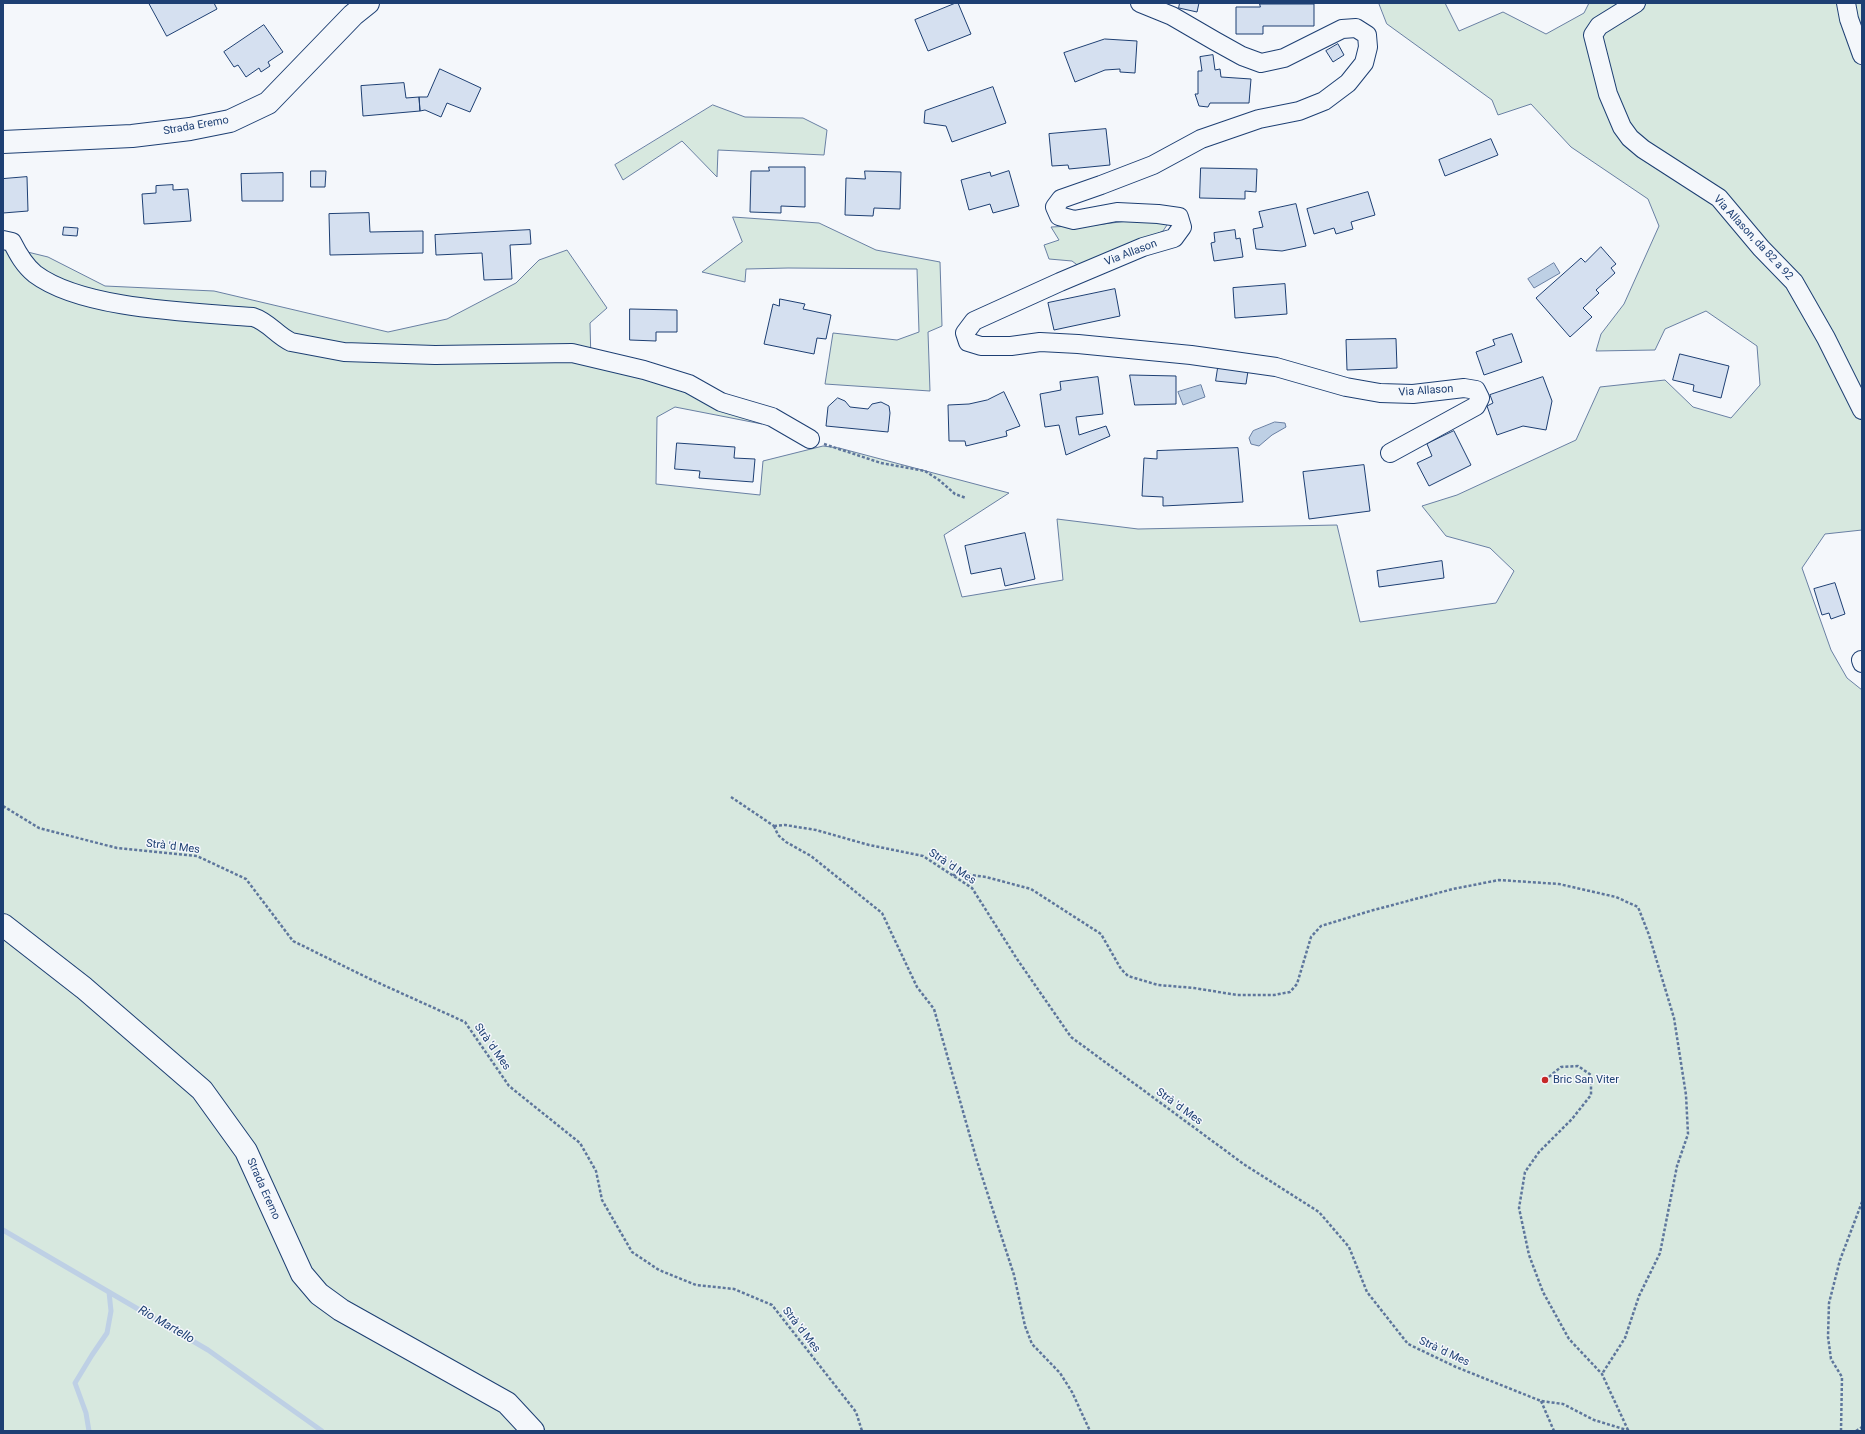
<!DOCTYPE html>
<html>
<head>
<meta charset="utf-8">
<style>
	body { margin:0 }
	#map { position:relative; width:1865px; height:1434px; overflow:hidden; background:#f4f7fb; font-family:Roboto,sans-serif }
	canvas { display:block }
	.frame { position:absolute; inset:0; border:4px solid #1d3f73; pointer-events:none }
</style>
</head>
<body>
<div id="map">
<canvas width="1865" height="1434"></canvas>
<div class="frame"></div>
</div>
<script>
const ctx = document.querySelector('canvas').getContext('2d');
ctx.lineJoin = 'round';
function fill(path, color) { ctx.fillStyle = color; ctx.fill(path, 'evenodd'); }
function stroke(path, color, width, dash) { ctx.strokeStyle = color; ctx.lineWidth = width; ctx.lineCap = dash ? 'butt' : 'round'; ctx.setLineDash(dash || []); ctx.stroke(path); }
function write(font, color, halo, rows, align = 'center') {
  ctx.font = font + ' Roboto,sans-serif'; ctx.lineWidth = 3; ctx.setLineDash([]); ctx.textBaseline = 'middle'; ctx.strokeStyle = halo; ctx.fillStyle = color; for (const [text, x, y, turn = 0] of rows) {
    ctx.save(); ctx.translate(x, y); ctx.rotate((+turn || 0) * Math.PI / 180); ctx.textAlign = isNaN(turn) ? turn : align; if (halo) ctx.strokeText(text, 0, 0); ctx.fillText(text, 0, 0); ctx.restore();
  }
}
const green = new Path2D(`
	M1379,3h66l14,28 44,-19 43,22 38,-21 5,-10h273v527l-37,4 -23,34 29,82 16,28 15,12v741h-1859v-1185l45,11 57,29 109,5 174,41 59,-13 69,-36 23,-23 28,-10 40,58 -17,15 1,39 98,28 75,28 -2,6 -87,-17 -18,10 -1,67 104,11 3,-34 60,-15 16,2 170,45 -65,42 18,62 101,-17 -6,-61 81,10 199,-4 23,97 136,-19 18,-32 -24,-23 -44,-12 -24,-30 35,-11 119,-55 24,-53 65,-7 28,27 38,11 29,-33 -3,-39 -51,-35 -41,18 -10,21 -59,1 5,-17 23,-30 35,-78 -11,-27 -77,-52 -40,-43 -33,11 -6,-15 -105,-76z
	M713,105l32,12 58,1 24,12 -3,25 -106,-5 -1,27 -35,-36 -59,39 -8,-15z
	M733,217l86,6 57,27 64,12 2,64 -14,6 2,59 -105,-7 8,-51 64,7 22,-8 -2,-63 -129,-1 -42,1 -1,13 -43,-10 40,-30z
	M1145,219l24,3 -6,9 -10,5 -73,31 -8,-6 -23,-2 -5,-14 15,-5 -8,-13 44,-2z`);
fill(green, '#d7e8df');
stroke(green, '#687fa3', 1);
const water = new Path2D(`
	M1554,263l6,10 -26,15 -6,-9z
	M1201,385l4,12 -22,8 -5,-13z
	M1275,422l10,1 1,4 -14,8 -13,11 -8,-2 -2,-6 4,-7z`);
fill(water, '#bed0e5');
stroke(water, '#687fa3', 1);
stroke(new Path2D(`
	M3,1230l205,120 114,81
	M89,1431l-3,-18 -11,-30 17,-28 15,-22 4,-22 -2,-19`), '#bed0e5', 5);
const building = new Path2D(`
	M149,3h65l3,6 -50,27z
	M956,3h2l13,31 -43,17 -13,-31z
	M1180,3h19l-2,9 -18,-4z
	M1260,4h54v22h-51v8h-27v-27h24z
	M264,25l19,27 -15,10 2,4 -9,6 -2,-4 -13,9 -8,-12 -4,2 -10,-15z
	M1105,39l32,2 -2,32 -15,-1v-3l-15,1 -30,12 -11,-29z
	M1338,44l6,11 -11,7 -7,-11z
	M1213,55l2,15 5,-1 1,8 30,2 -2,24h-39l-2,4 -9,-1 -4,-12h3v-23h4l-2,-14z
	M440,69l41,19 -11,24 -23,-9 -6,14 -16,-7 -5,1 -1,-14h8z
	M404,83l2,15 13,-1 1,14 -57,5 -2,-30z
	M993,87l13,36 -54,19 -6,-16 -22,-3 1,-12z
	M1106,129l4,36 -41,4 -1,-4 -16,1 -3,-32z
	M1491,139l7,16 -53,21 -6,-16z
	M769,167h36v40l-24,-1v7l-31,-1 1,-41h18z
	M1201,168l56,1 -1,23 -11,-1v8l-45,-1z
	M311,171h15l-1,16h-14z
	M865,171l36,1 -1,37 -26,-1 -1,8 -28,-1 1,-37 19,1z
	M1009,171l10,35 -26,7 -3,-9 -21,6 -8,-30 29,-8 1,4z
	M283,173v28h-41l-1,-27z
	M27,177l1,34 -25,2v-34z
	M173,185v5l15,-1 3,32 -47,3 -2,-30 14,-1v-7z
	M1368,192l7,23 -24,7 2,7 -17,5 -2,-6 -20,6 -7,-25z
	M1296,204l10,42 -24,5 -26,-2 -3,-20 10,-2 -4,-15z
	M369,213l1,19 53,-1v22l-93,2 -1,-41z
	M64,227l14,1 -1,8 -14,-1z
	M530,230l1,14 -21,1 2,34 -28,1 -2,-27 -46,2 -1,-20z
	M1235,230l1,9 4,-1 3,19 -29,4 -3,-18 4,-1 -1,-9z
	M1601,247l15,17 -5,4 4,5 -19,17 3,3 -16,15 9,9 -22,20 -34,-39 45,-40 4,4z
	M1285,284l2,30 -52,4 -2,-30z
	M1115,289l5,27 -66,14 -6,-27z
	M780,299l25,5 -2,5 28,6 -5,24 -9,-1 -3,16 -50,-10 9,-40 6,2z
	M630,309l47,1v22h-21v9l-26,-1z
	M1512,334l10,28 -38,13 -8,-23 19,-7 -2,-5z
	M1396,339l1,29 -50,2 -1,-30z
	M1680,354l49,12 -8,32 -28,-7 1,-6 -21,-5z
	M1218,368l30,3 -2,13 -30,-3z
	M1130,375l46,1v28l-41,1z
	M1098,377l5,37 -27,3 3,18 27,-9 4,10 -44,19 -7,-30 -14,2 -5,-33 21,-4 -1,-8z
	M1543,377l9,24 -6,29 -23,-4 -26,9 -10,-29 6,-3 -3,-8z
	M1004,392l16,34 -14,5 1,5 -41,10 -1,-5h-16l-1,-36 21,-1 18,-4z
	M838,398l7,3 5,6 18,2 4,-5 9,-2 8,4 1,7 -2,19 -62,-6 2,-19z
	M1454,431l17,34 -42,21 -12,-23 15,-7 -5,-12z
	M677,443l58,4 -1,11 21,1 -2,23 -54,-4 1,-7 -25,-2z
	M1238,448l5,54 -80,4v-9l-21,-1 2,-38 13,1v-8z
	M1364,465l6,46 -61,8 -6,-47z
	M1025,533l10,46 -30,7 -4,-18 -30,6 -6,-28z
	M1442,561l2,17 -65,9 -2,-16z
	M1835,583l10,31 -14,5 -2,-6 -7,2 -8,-26z`);
fill(building, '#d5e0f0');
stroke(building, '#1d3f73', 1);
const minor = new Path2D(`
	M1140,3l32,13 43,25 27,15 19,7 23,-5 58,-29 14,-1 11,7 1,12 -4,16 -16,20 -24,18 -25,10 -40,8 -58,20 -48,26 -52,20 -40,14 -6,8 4,9 15,4 43,-8 41,2 21,3 3,10 -8,11 -31,9 -83,35 -86,39 -9,12 3,9 13,4h30l29,-4 38,2 113,11 85,12 70,20 34,6 33,1 51,-6 12,2 4,8 -4,8 -86,47
	M1636,3l-37,23 -6,9 15,59 14,33 8,11 13,11 76,49 42,50 33,34 32,56 36,72
	M1846,3l3,16 13,36
	M3,240l9,2c6,12 12,23 23,32 48,36 158,38 218,43 16,5 23,18 38,25l53,10 91,3 137,-2 72,17 45,14 32,18 51,15 38,22
	M1861,660l1,3`);
const major = new Path2D(`
	M3,142l129,-6 58,-7 40,-8 38,-18 85,-88 15,-12
	M3,925l81,63 118,102 44,61 56,123 17,20 22,16 166,93 26,28`);
stroke(minor, '#1d3f73', 20);
stroke(major, '#1d3f73', 24);
stroke(new Path2D(`
	M824,444l57,19 44,8 14,9 16,14 11,4
	M731,797l43,29
	M3,806l36,22 78,20 80,8 49,23 47,62 77,38 95,43 44,64 71,57 16,28 6,29 30,52 27,18 37,15 38,4 38,16 84,107 6,19
	M774,826l11,-1 31,5 53,15 54,11 49,32 45,71 54,78 174,128 74,47 30,35 18,45 41,52 48,23 85,34 22,3 31,16 36,11
	M774,826l4,9 8,7 25,14 71,57 35,74 17,22 43,152 37,114 11,51 7,18 28,29 12,19 18,39
	M953,875l9,-1 24,3 45,12 70,45 20,35 7,7 30,9 36,3 43,7h37l16,-3 7,-8 14,-47 10,-11 49,-15 83,-22 46,-9 60,4 57,13 22,10 11,28 25,83 12,77 2,39 -11,32 -17,87 -21,43 -14,42 -23,36
	M1545,1080l16,-13 17,-1 13,9v20l-19,24 -33,33 -14,20 -6,36 10,47 14,37 26,47 33,35 26,56
	M1541,1401l13,30
	M1841,1431l1,-54 -11,-18 -3,-22 1,-34 11,-43 22,-58
	M1856,1431l6,-4`), '#5e769c', 2.5, [3, 2]);
stroke(minor, '#f4f7fb', 18);
stroke(major, '#f4f7fb', 22);
for (const [x, y, r, color] of [
	[1545,1080,4,"#c62828"]
]) { const dot = new Path2D(); dot.arc(x, y, r, 0, 2 * Math.PI); ctx.fillStyle = color; ctx.fill(dot); stroke(dot, '#f4f7fb', 1.5); }
write('11px', '#1d3f73', '#f4f7fb', [
	["Strada Eremo",196,126,-10],
	["Via Allason, da 82 a 92",1753,238,47],
	["Via Allason",1131,253,-21],
	["Via Allason",1426,391,-4],
	["Strà 'd Mes",173,847,7],
	["Strà 'd Mes",952,867,34],
	["Strà 'd Mes",492,1047,55],
	["Strà 'd Mes",1179,1107,36],
	["Strada Eremo",263,1189,66],
	["Strà 'd Mes",801,1330,52],
	["Strà 'd Mes",1444,1352,25]
]);
write('11px', '#1d3f73', '#f4f7fb', [
	["Bric San Viter",1553,1080]
], 'left');
write('italic 12px', '#1d3f73', '#f4f7fb', [
	["Rio Martello",166,1325,30]
]);
</script>
</body>
</html>
